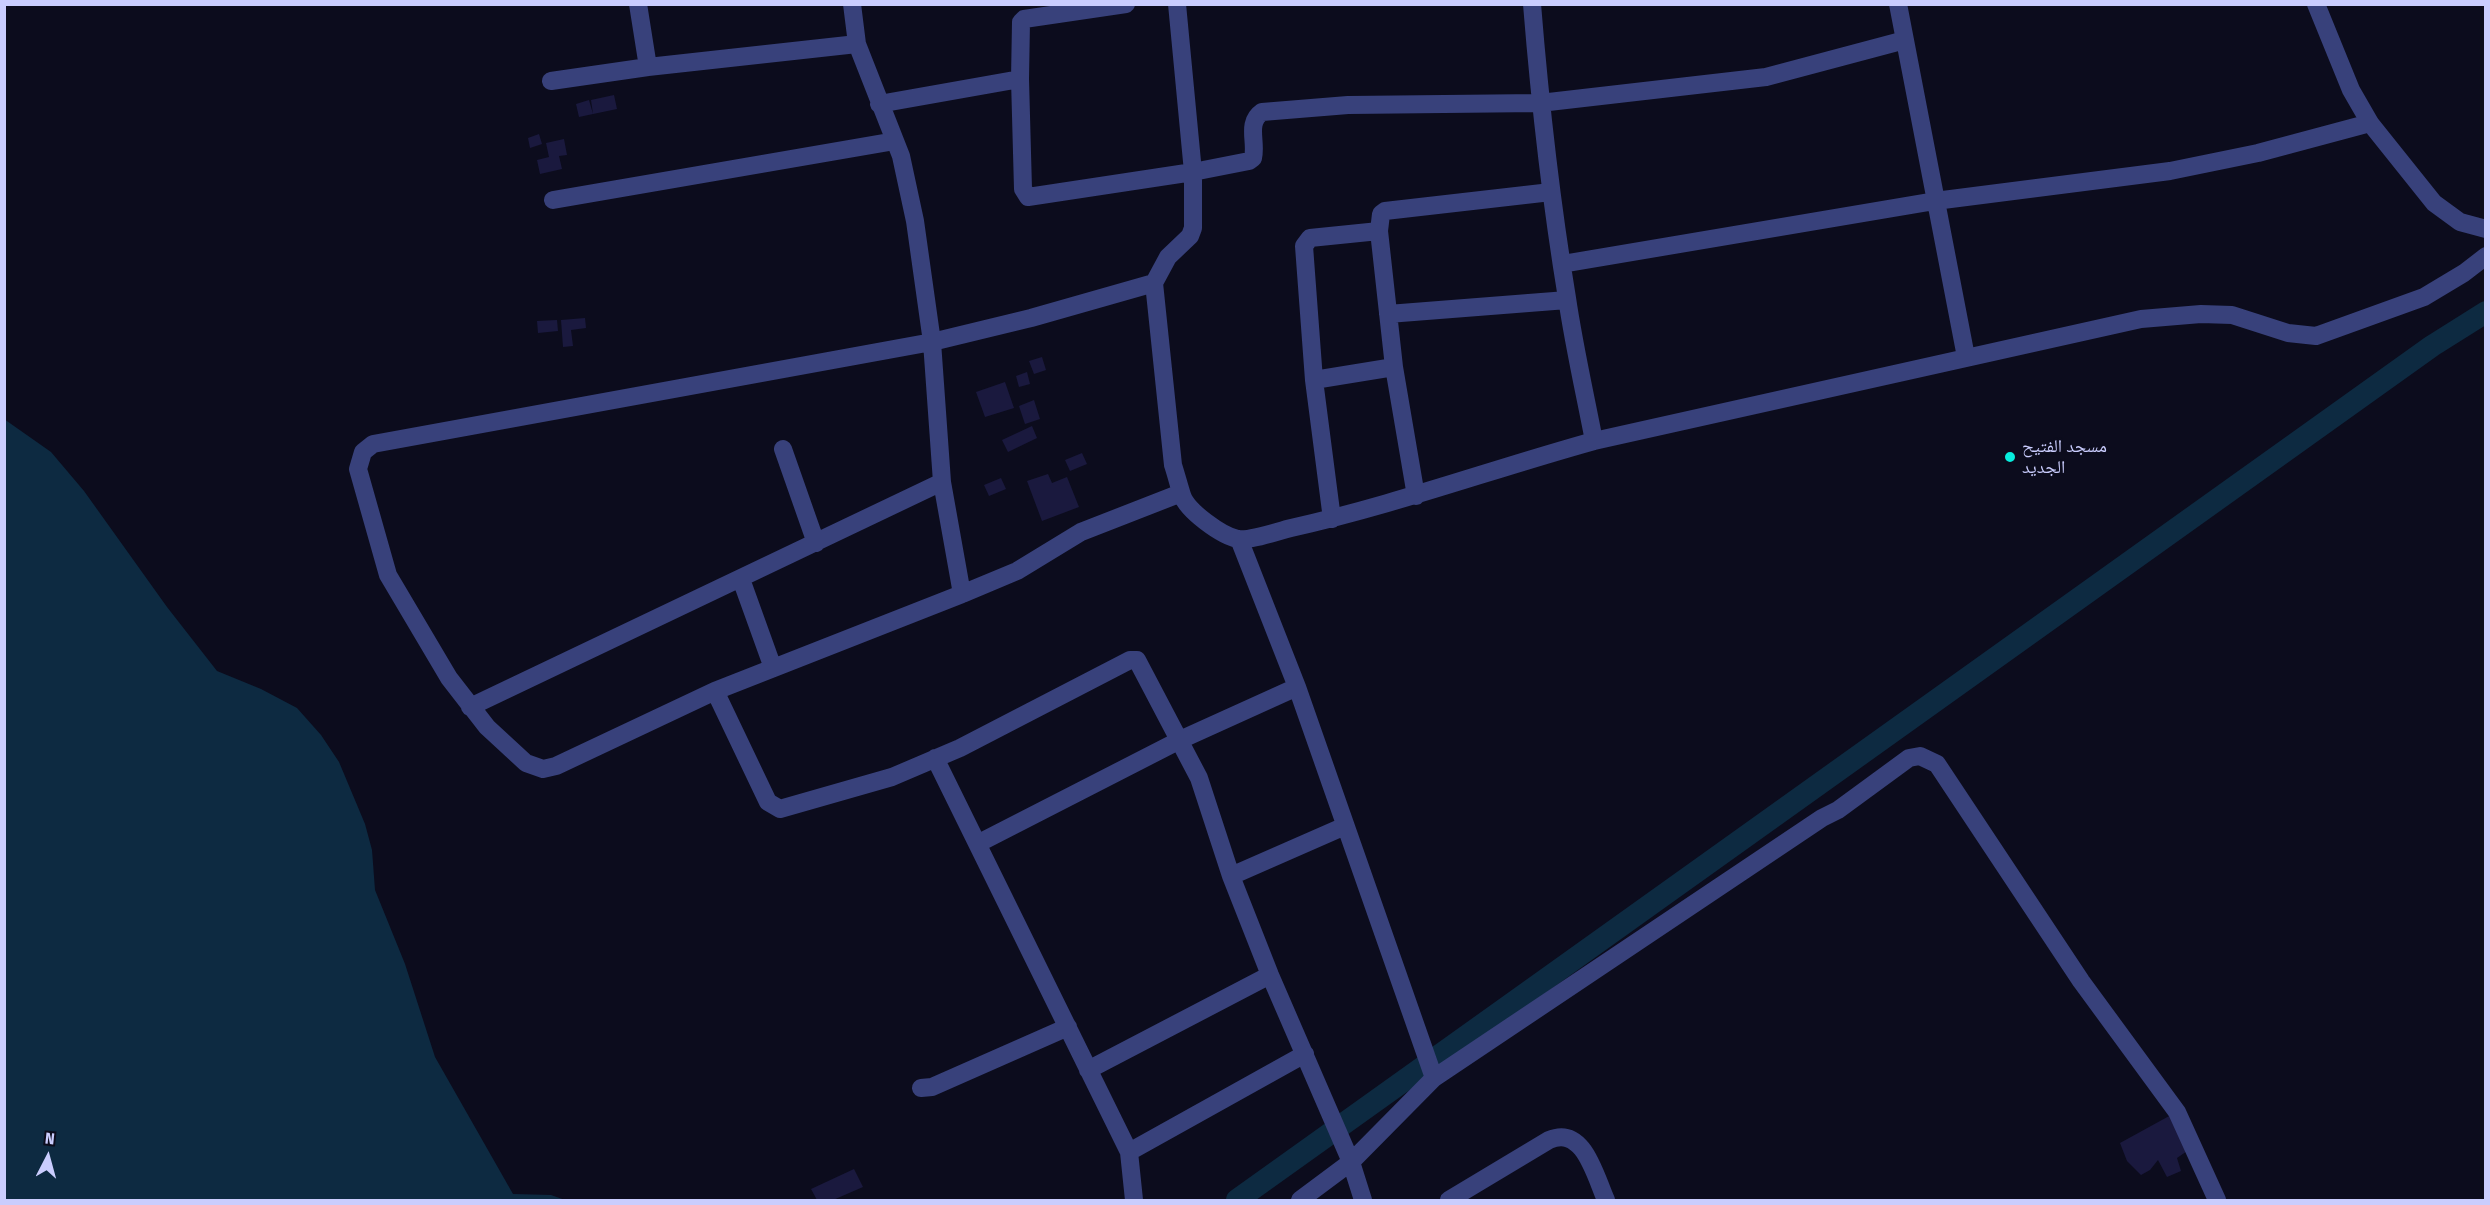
<!DOCTYPE html>
<html>
<head>
<meta charset="utf-8">
<style>
	body { margin:0 }
	#map { position:relative; width:2490px; height:1205px; overflow:hidden; background:#0c0c1d; font-family:"Fira Sans Condensed",sans-serif }
	canvas { display:block }
	.frame { position:absolute; inset:0; border:6px solid #cacdfe; pointer-events:none }
	.north { position:absolute; left:18px; top:1127px; width:60px; height:60px; -webkit-text-stroke:4px #0c0c1d; paint-order:stroke; rotate:6deg; font-size:16px; font-weight:700; line-height:24px; text-align:center; color:#cacdfe }
	.north::after { content:''; display:block; margin:auto; width:21px; height:27px; background:#cacdfe; clip-path:polygon(50% 0,100% 100%,50% 72%,0 100%) }
</style>
</head>
<body>
<div id="map">
<canvas width="2490" height="1205"></canvas>
<div class="frame"></div>
<div class="north">N</div>
</div>
<script>
const ctx = document.querySelector('canvas').getContext('2d');
ctx.lineJoin = 'round';
function fill(path, color) { ctx.fillStyle = color; ctx.fill(path, 'evenodd'); }
function stroke(path, color, width, dash) { ctx.strokeStyle = color; ctx.lineWidth = width; ctx.lineCap = dash ? 'butt' : 'round'; ctx.setLineDash(dash || []); ctx.stroke(path); }
function write(font, color, halo, rows, align = 'center') {
  ctx.font = font + ' "Fira Sans Condensed","Noto Naskh Arabic",sans-serif'; ctx.lineWidth = 4.5; ctx.setLineDash([]); ctx.textBaseline = 'middle'; ctx.strokeStyle = halo; ctx.fillStyle = color; for (const [text, x, y, turn = 0] of rows) {
    ctx.save(); ctx.translate(x, y); ctx.rotate((+turn || 0) * Math.PI / 180); ctx.textAlign = isNaN(turn) ? turn : align; if (halo) ctx.strokeText(text, 0, 0); ctx.fillText(text, 0, 0); ctx.restore();
  }
}
fill(new Path2D(`
	M4,419l47,33 33,39 83,116 50,64 44,18 36,19 24,27 18,27 26,62 7,26 3,40 30,74 30,93 78,137 38,1 14,5h-560z`), '#0d2a41');
stroke(new Path2D(`
	M1237,1200l1195,-854 54,-34`), '#0d2a41', 22);
fill(new Path2D(`
	M614,95l3,14 -24,5 -2,-14z
	M589,100l4,14 -14,3 -3,-13z
	M539,134l3,10 -12,4 -2,-10z
	M564,139l3,16 -8,1 3,13 -22,5 -3,-14 12,-3 -3,-14z
	M585,318l1,10 -15,2 2,16 -10,1 -2,-27z
	M557,320l1,11 -20,2 -1,-12z
	M1042,357l4,13 -12,4 -5,-13z
	M1027,372l3,12 -11,3 -3,-11z
	M1005,382l9,26 -29,9 -9,-25z
	M1034,400l6,19 -15,5 -6,-18z
	M1032,426l5,12 -29,14 -6,-12z
	M1082,453l5,11 -17,7 -5,-11z
	M1048,474l4,9 15,-6 12,30 -37,14 -15,-40z
	M1001,478l5,11 -17,7 -5,-11z
	M2171,1115l19,34 -13,9 4,13 -14,6 -9,-17 -8,10 -9,5 -14,-14 -7,-18z
	M854,1169l9,18 -30,13h-16l-6,-11z`), '#1a193e');
stroke(new Path2D(`
	M638,4l10,63
	M852,4l5,40 44,112 14,65 17,121 10,140 20,112
	M1126,4l-102,15 -3,3 -1,57 3,110 5,8 165,-25 56,-11 4,-3c4,-16 -7,-35 9,-46l86,-7 192,-2 226,-26 139,-37
	M1177,4l16,168v56l-3,8 -22,21 -14,26 -123,35 -99,24 -559,102 -10,8 -5,17 30,106 61,103 38,49 39,36 17,6 13,-3 159,-75 247,-97 55,-23 64,-39 100,-39
	M1532,4c8,99 19,197 35,294 7,48 18,96 27,143
	M1898,4l68,353
	M2316,4l35,86 19,33 64,80 26,19 26,7
	M551,81l97,-14 209,-23
	M879,104l141,-25
	M553,200l342,-59
	M1562,264l373,-63 235,-30 88,-18 112,-30
	M1154,283l19,182c3,9 6,21 9,30 5,16 40,41 56,44 12,2 40,-8 53,-11 103,-23 202,-59 303,-87l547,-122 60,-5 31,1 56,18 28,3 108,-39 40,-24 22,-17
	M1388,314l179,-14
	M1314,380l80,-13
	M783,449l33,94
	M1416,496l-22,-129 -15,-136 2,-17 4,-3 166,-19
	M1332,519l-18,-139 -10,-134 6,-8 69,-7
	M1239,539l58,148 137,391 -83,84 -51,38
	M741,579l32,89
	M715,691l53,111 12,7 112,-32 68,-29 170,-88h7l62,118 32,98 39,99 81,187 12,38
	M470,707l472,-225
	M935,758l194,394 5,48
	M979,843l201,-103 117,-53
	M1231,876l114,-50
	M1088,1070l182,-95
	M1434,1078l388,-260 16,-8 71,-52 11,-2 17,8 144,217 96,131 40,88
	M921,1088l11,-1 136,-60
	M1129,1152l176,-98
	M1449,1200l100,-60c35,-15 46,36 57,60`), '#38417b', 18);
for (const [x, y, r, color] of [
	[2010,457,6,"#07eddd"]
]) { const dot = new Path2D(); dot.arc(x, y, r, 0, 2 * Math.PI); ctx.fillStyle = color; ctx.fill(dot); stroke(dot, '#0c0c1d', 2); }
write('18px', '#cacdfe', '#0c0c1d', [
	["مسجد الفتيح",2022,447],
	["الجديد",2022,468]
], 'left');
</script>
</body>
</html>
